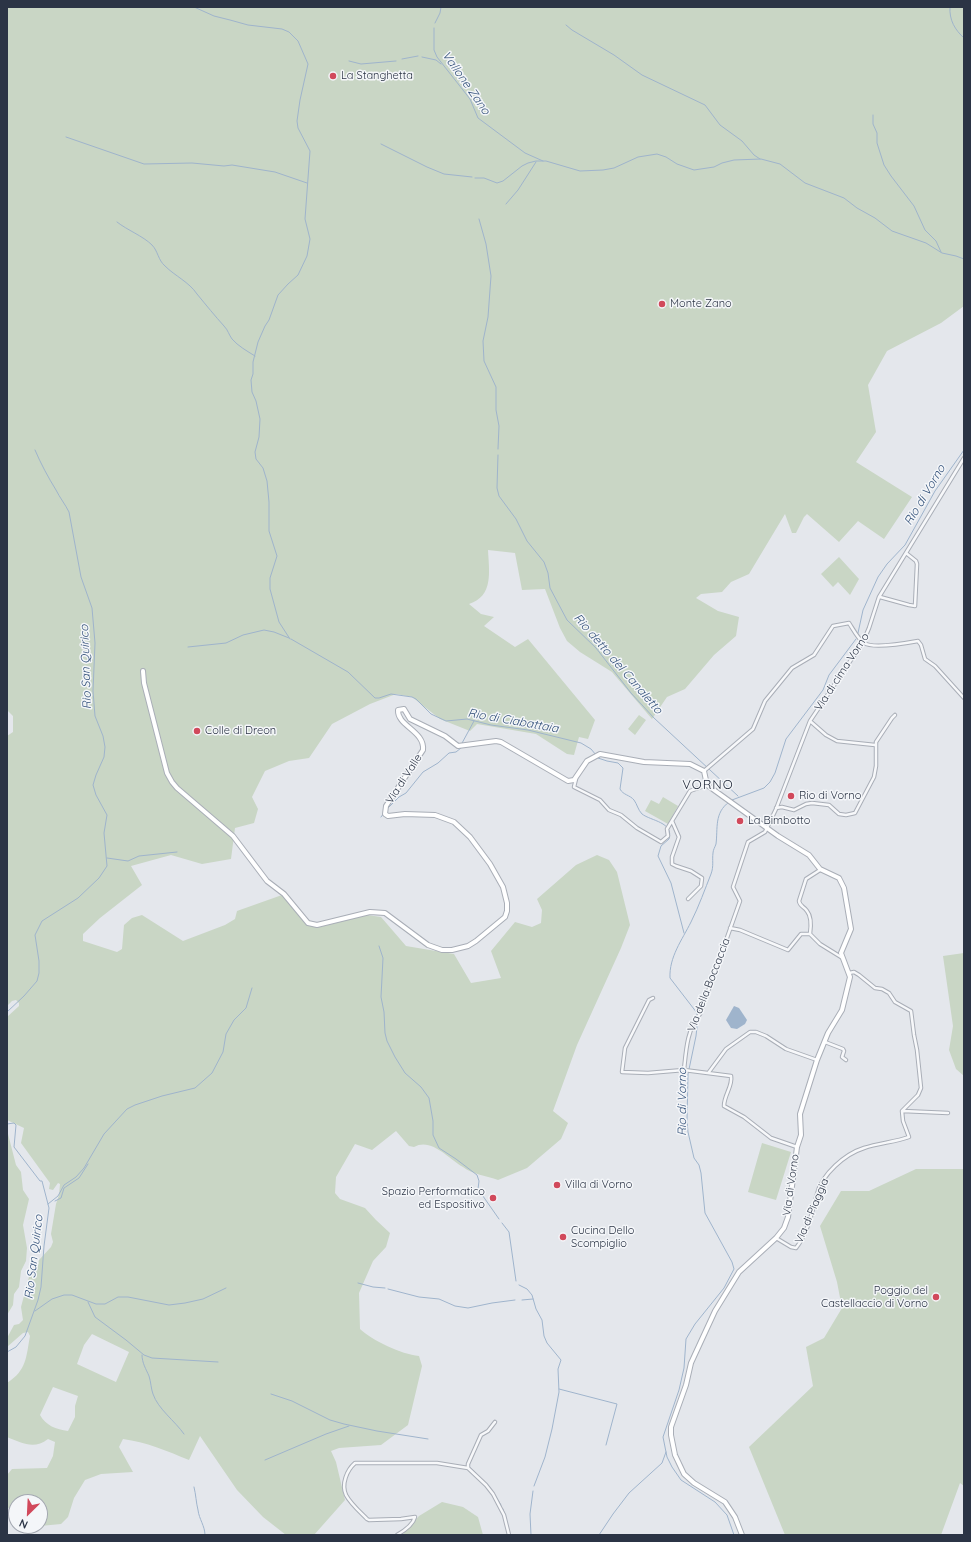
<!DOCTYPE html>
<html>
<head>
<meta charset="utf-8">
<style>
	body { margin:0 }
	#map { position:relative; width:971px; height:1542px; overflow:hidden; background:#e4e7ec; font-family:Quicksand,sans-serif }
	canvas { display:block }
	.frame { position:absolute; inset:0; border:8px solid #2b3445; pointer-events:none }
	.north { position:absolute; left:8px; top:1494px; width:40px; height:40px; box-sizing:border-box; background:#f4f6f9; border:1px solid #a4a8b1; border-radius:50%; rotate:204deg; font-size:11px; font-weight:700; line-height:16px; text-align:center; color:#2b3445 }
	.north::after { content:''; display:block; margin:auto; width:14px; height:18px; background:#d1495b; clip-path:polygon(50% 0,100% 100%,50% 72%,0 100%) }
</style>
</head>
<body>
<div id="map">
<canvas width="971" height="1542"></canvas>
<div class="frame"></div>
<div class="north">N</div>
</div>
<script>
const ctx = document.querySelector('canvas').getContext('2d');
ctx.lineJoin = 'round';
function fill(path, color) { ctx.fillStyle = color; ctx.fill(path, 'evenodd'); }
function stroke(path, color, width, dash) { ctx.strokeStyle = color; ctx.lineWidth = width; ctx.lineCap = dash ? 'butt' : 'round'; ctx.setLineDash(dash || []); ctx.stroke(path); }
function write(font, color, halo, rows, align = 'center') {
  ctx.font = font + ' Quicksand,sans-serif'; ctx.lineWidth = 3; ctx.setLineDash([]); ctx.textBaseline = 'middle'; ctx.strokeStyle = halo; ctx.fillStyle = color; for (const [text, x, y, turn = 0] of rows) {
    ctx.save(); ctx.translate(x, y); ctx.rotate((+turn || 0) * Math.PI / 180); ctx.textAlign = isNaN(turn) ? turn : align; if (halo) ctx.strokeText(text, 0, 0); ctx.fillText(text, 0, 0); ctx.restore();
  }
}
fill(new Path2D(`
	M7,7h957v299l-23,17 -54,28 -19,34 8,47 -20,30 56,35 -28,42 -26,-18 -19,21 -32,-28 -3,3 -8,16h-4l-7,-19 -36,60 -18,8 -9,10 -21,2 -5,4 22,13 21,6 -3,19 -22,19 -29,34 -18,8 -15,22 -40,-47 -32,-20 -13,-11 -7,-13 -15,-39 -23,1 -7,-37 -27,-3c1,21 6,46 -19,54l12,10 13,3 -10,9 31,21 13,-8 67,81 -7,19 -9,-2 -5,18 -7,-1 -31,-20 -59,-10 -7,7 -30,-12 -28,-22 -16,-3 -26,10 -38,20 -23,34 -20,3 -24,10 -13,26 6,12 -4,14 -19,5 -4,31 -29,5 -31,-9 -40,11 11,19 -42,33 -17,16v7l34,11 5,-3 2,-24 8,-7 10,-3 41,26 42,-16 10,-6 2,-8 45,-16 25,30 13,2 47,-12 14,2 25,29 48,8 17,29 30,-5 -10,-27 24,-29 17,5 9,-4 1,-13 -5,-11 39,-34 21,-10 12,5 8,12 13,53 -9,23 -44,97 -24,66 15,12 -7,16 -34,29 -29,12c-11,-4 -26,-6 -35,-13 -14,-8 -32,-30 -49,-20l-5,-1 -13,-15 -24,19 -17,-6 -19,33 -1,16 5,6 25,9 11,12 14,13 -4,14 -13,14 -14,32 1,36c13,12 41,25 59,27l3,10 -14,59 -27,20 -42,3 -8,3 5,11 9,38 -31,35h-28l-23,-18 -26,-27 -37,-54 -11,24c-22,-9 -43,-18 -66,-21l-4,8 14,25 -32,2 -16,6 -11,18 -6,19 -7,7 -21,2v-24h-24v11l-9,-6v-32l5,-6 35,-1 6,-12 2,-14 -7,-3c-14,11 -26,4 -41,-2v-54c20,-13 19,-26 23,-47l-2,-4 -5,1 -16,14v-9l7,-13 5,-1 4,-4 -2,-13 8,-30 9,-11 1,-6 12,-13 2,-5 -2,-8 5,-30 3,-9 1,-11 -2,-1 -5,7 -4,-1 1,-6 -29,-40 3,-15 -17,-8v-103l12,-11v-3l-3,-3 -4,1 -5,5v-235l1,-2 -1,-33 6,-4v-16l-6,-6zM92,1334l37,18 -13,30 -39,-18 7,-19zM53,1387l25,9 -3,10v11l-7,14c-12,-2 -22,-5 -28,-16z
	M839,557l20,22 -9,16 -12,-13 -5,5 -12,-13z
	M639,715l7,5 -11,15 -7,-6z
	M663,797l15,9 -10,18 -23,-13 6,-11 8,4z
	M964,953v123l-8,-7 -7,-19 4,-24 -10,-70z
	M7,1130l9,35 5,7 2,18 6,9 -6,26 4,23 -1,13 -5,10 -2,16 -5,7 -1,11 -6,10v8z
	M762,1143l29,9 -15,48 -28,-8z
	M916,1169h48v317l-4,-3 -19,52h-156l-36,-88 64,-61 -7,-39 18,-9 18,-30 -5,-26 -17,-56 21,-35h28z
	M442,1502l21,5 15,10 5,18h-79l-1,-1 16,-18z`), '#c9d6c5');
fill(new Path2D(`
	M734,1006l5,2 8,12 -2,4 -8,5 -6,-1 -5,-8z`), '#9fb4cc');
stroke(new Path2D(`
	M194,7l20,9 16,4 18,5 34,4 7,3 9,9 10,23 -8,36 -3,21 1,7 12,23 -5,68 5,20 -3,17 -9,19 -10,9 -10,11 -9,25 -4,6 -7,16 -5,20v12l-2,6 1,12 4,9 4,18 -1,18 -4,15 1,7 7,9 4,13 2,21v29l8,25 -7,22v11l9,33 11,17
	M950,7c-1,13 5,23 14,31
	M435,23l5,-10 1,-6
	M566,25l6,5 42,25 28,20 63,30 15,20 22,16 12,14 6,4
	M434,28v22l3,7 33,42 8,19 47,35 18,8
	M422,57l14,3 5,4
	M402,59l16,-3
	M349,61l12,3 35,-3
	M873,115v9l4,9v10l7,22 7,11 23,30 11,24 11,11 5,11
	M66,137l78,27 48,-1 32,3 8,-1 43,7 32,11
	M381,144l46,23 17,7 28,3
	M475,178h9l13,5 6,-2 19,-15 6,-3 8,-2h10l34,10 23,-1 11,-2 24,-11 19,-3 9,3 11,7 17,6 20,-3 8,-4 12,-3 27,-1 19,5 25,19 39,15 13,10 18,10 17,13 34,12 16,10 14,3 8,3
	M506,204l12,-14 18,-28
	M479,219l7,25 5,32 -3,41 -5,24 1,20 12,26v23l3,16 -1,23
	M117,222c10,8 26,14 35,23 6,6 6,15 13,21 10,10 24,16 32,28 9,11 18,22 27,32 4,4 5,9 8,13 6,7 15,12 23,17
	M498,455l-1,33 2,8 17,23 11,22 17,21 4,11 2,15 17,32 29,28 35,45 23,25 84,78
	M858,633l5,-23 15,-33 9,-13 18,-19 30,-54 29,-41
	M291,639l57,33 27,26h4l12,-4 21,3 4,2 15,15 15,7 21,-2 24,6 37,5 53,13 10,6 5,6
	M188,647l38,-4 17,-8 21,-5 10,2 15,6
	M461,745l13,-24
	M598,758l9,3 11,2 5,5 -3,21c3,6 10,6 14,11 3,4 4,10 8,14 9,7 32,8 27,25l-8,7 -3,10 13,27 13,50
	M732,800l32,-12 6,-6 5,-9 11,-34 37,-49 6,-15 27,-36
	M388,808l11,-11 7,-4 17,-21 15,-9 11,-10 7,-1 5,-4
	M381,817l3,-4
	M107,858l21,3 11,-5 38,-4
	M379,946l4,12 -2,39 3,15 1,21 2,8 8,16 10,16 16,14 8,11 4,23v14l6,13 17,11 21,16 2,6 -1,8 21,30
	M7,1012l17,-16 13,-15 2,-8v-12l-4,-26 7,-14 36,-23 21,-20 8,-12 -3,-33 3,-18 -11,-20 -3,-10 3,-10 8,-18 1,-10 -2,-11 -8,-20 -2,-25 2,-48 -3,-35 -11,-31 -12,-65c-4,-8 -9,-14 -13,-22 -8,-13 -15,-26 -21,-40
	M697,1015v-2l-27,-35c-1,-21 12,-38 21,-56 8,-16 14,-33 20,-48 3,-8 1,-14 2,-21 0,-3 2,-6 3,-9 2,-16 -2,-31 13,-42
	M698,1018l-2,18 -8,38 -1,47 1,11 6,26 5,7 2,8 4,40 27,49 2,7 -10,19 -29,36 -9,15 -2,29 -5,22 -16,47 4,20 5,10 9,13 34,22 12,13 7,20
	M7,1124l7,-1 2,2 -2,22 26,34h2l7,27 -5,38 -3,41 -3,13 -13,36 -9,11 -9,5
	M55,1201l6,-3 3,-10 15,-10 9,-14
	M48,1204l10,-8 6,-11 12,-8 8,-9 20,-34 23,-25 8,-4 27,-9 33,-8 17,-15 11,-21 3,-18 8,-14 12,-12 6,-20
	M502,1223l7,9 7,49
	M358,1283l15,4 12,1
	M519,1285l8,4 5,6 4,14 6,11 2,16 3,7 14,17 -3,9 1,23 -7,37 -7,28 -11,29
	M388,1289l31,8 20,2 16,7 13,2 24,-5 23,-3
	M522,1300l11,-1
	M88,1302l7,15 31,23 18,15 8,3 66,4
	M35,1311l17,-12 12,-4h8l24,9h9l13,-7h10l41,8 16,-2 18,-4 23,-11
	M142,1355c0,8 4,14 7,21 2,6 2,13 4,18 5,15 22,27 31,40
	M559,1389l58,15 -11,41
	M271,1394l21,7 38,19 14,4 33,7 51,8
	M265,1460l61,-26 23,-8
	M469,1467l7,6
	M487,1484l4,5
	M194,1487c2,8 2,15 4,23 1,9 7,16 7,25
	M496,1497l5,8
	M503,1509l7,25
	M531,1535l-1,-21 3,-23
	M599,1535l14,-21 16,-21 33,-30 4,-11`), '#9fb4cc', 1);
const street = new Path2D(`
	M880,597l29,8 6,1 2,-42 -1,-3 -10,-8
	M810,721l16,14 11,6 38,4
	M704,771l49,-42 12,-28 27,-33 22,-13 19,-29 16,-3c4,6 9,16 15,20 9,6 43,0 54,-2l3,4 4,14 10,7 29,32
	M576,779l-2,8 26,13 9,10 12,5 16,13 24,14 7,-6 -1,-7 23,-38 17,-6
	M776,808l6,-1 12,3 12,-6 6,-1 17,2 10,9 7,1 9,-2 19,-36 2,-11v-24l16,-24 3,-3
	M672,821l7,16 -7,20v7l4,2 15,5 11,7 -1,8 -13,13
	M730,928l10,2 48,20 13,-16h9l10,10 21,13
	M810,934c1,-7 2,-17 -3,-23 -3,-5 -7,-4 -8,-10l7,-22 14,-9
	M653,998l-4,2 -24,48 -3,24 26,1 36,-3
	M825,1042l18,7 1,2 -2,6 4,3
	M709,1072l17,-23 24,-17h6l10,4 20,13 31,11
	M903,1111l45,2
	M797,1147l-26,-9 -27,-21 -20,-11c0,-11 9,-20 7,-30l-47,-6c2,-19 3,-41 16,-56l40,-113 -7,-14 15,-45 17,-10 11,-23 34,-88 53,-79 6,-14 10,-31 85,-139
	M776,1238l15,9 5,1c12,-15 16,-36 21,-54 5,-20 28,-40 47,-46 15,-5 31,-6 45,-11l-6,-16 -1,-10 16,-16 3,-7 -4,-38 -3,-15 -3,-24 -16,-9 -6,-9 -7,-4 -7,-1 -16,-13 -5,-3 -5,1
	M468,1468v-4l13,-29 7,-4 7,-9
	M397,1535c7,-4 16,-10 18,-18l-14,2 -32,1 -2,-1c-7,-7 -17,-16 -21,-24 -5,-11 1,-25 9,-32h82l31,5 18,17 7,9 11,21 5,20`);
const secondary = new Path2D(`
	M143,671l1,12 23,90 5,9 5,6 56,48 34,45 17,13 24,29 9,2 53,-13 15,1 43,32 14,5h10l16,-4 8,-5 29,-24 2,-6v-8l-4,-16 -13,-23 -20,-27 -16,-15 -19,-7 -30,-1 -17,2 -3,-2 1,-8 37,-56c2,-19 -26,-24 -25,-40l6,-1 6,10 35,17 13,10 38,-5 5,1 67,39 6,-1 13,-19 13,-7 44,8 46,2 14,7 3,14 71,51 31,19 11,14 19,9 5,10 7,41 -10,24 9,24 -8,33 -14,23 -11,27 -17,54 1,21 -4,12 -9,70 -4,11 -8,10 -37,34 -24,39 -24,52 -5,22 -15,42v8l4,20 9,19 10,9 31,19 10,15 7,18`);
stroke(street, '#a9aeb7', 4.5);
stroke(secondary, '#a9aeb7', 6);
stroke(street, '#f7f8fa', 2.5);
stroke(secondary, '#fff', 4);
for (const [x, y, r, color] of [
	[333,76,4,"#d1495b"],
	[662,304,4,"#d1495b"],
	[197,731,4,"#d1495b"],
	[791,796,4,"#d1495b"],
	[740,821,4,"#d1495b"],
	[557,1185,4,"#d1495b"],
	[493,1198,4,"#d1495b"],
	[563,1237,4,"#d1495b"],
	[936,1297,4,"#d1495b"]
]) { const dot = new Path2D(); dot.arc(x, y, r, 0, 2 * Math.PI); ctx.fillStyle = color; ctx.fill(dot); stroke(dot, '#f4f6f9', 1.5); }
write('11px', '#2b3445', '#f4f6f9', [
	["La Stanghetta",341,76],
	["Monte Zano",670,304],
	["Colle di Dreon",205,731],
	["Rio di Vorno",799,796],
	["La Bimbotto",748,821],
	["Villa di Vorno",565,1185],
	["Spazio Performatico",485,1192,"right"],
	["ed Espositivo",485,1205,"right"],
	["Cucina Dello",571,1231],
	["Scompiglio",571,1244],
	["Poggio del",928,1291,"right"],
	["Castellaccio di Vorno",928,1304,"right"]
], 'left');
write('11px', '#2b3445', '#f4f6f9', [
	["Via di cima Vorno",842,672,-57],
	["Via di Valle",404,779,-57],
	["Via della Boccaccia",709,985,-69],
	["Via di Vorno",791,1185,-82],
	["Via di Piaggia",812,1211,-67]
]);
write('italic 12px', '#34527a', '#f4f6f9', [
	["Vallone Zano",466,83,55],
	["Rio di Vorno",925,495,-59],
	["Rio detto del Canaletto",618,664,49],
	["Rio San Quirico",86,667,-92],
	["Rio di Ciabattaia",513,721,10],
	["Rio di Vorno",682,1102,-90],
	["Rio San Quirico",34,1257,-83]
]);
ctx.letterSpacing = '1px';
write('13px', '#1d2536', '#f4f6f9', [
	["VORNO",708,785]
]);
ctx.letterSpacing = '0px';
</script>
</body>
</html>
